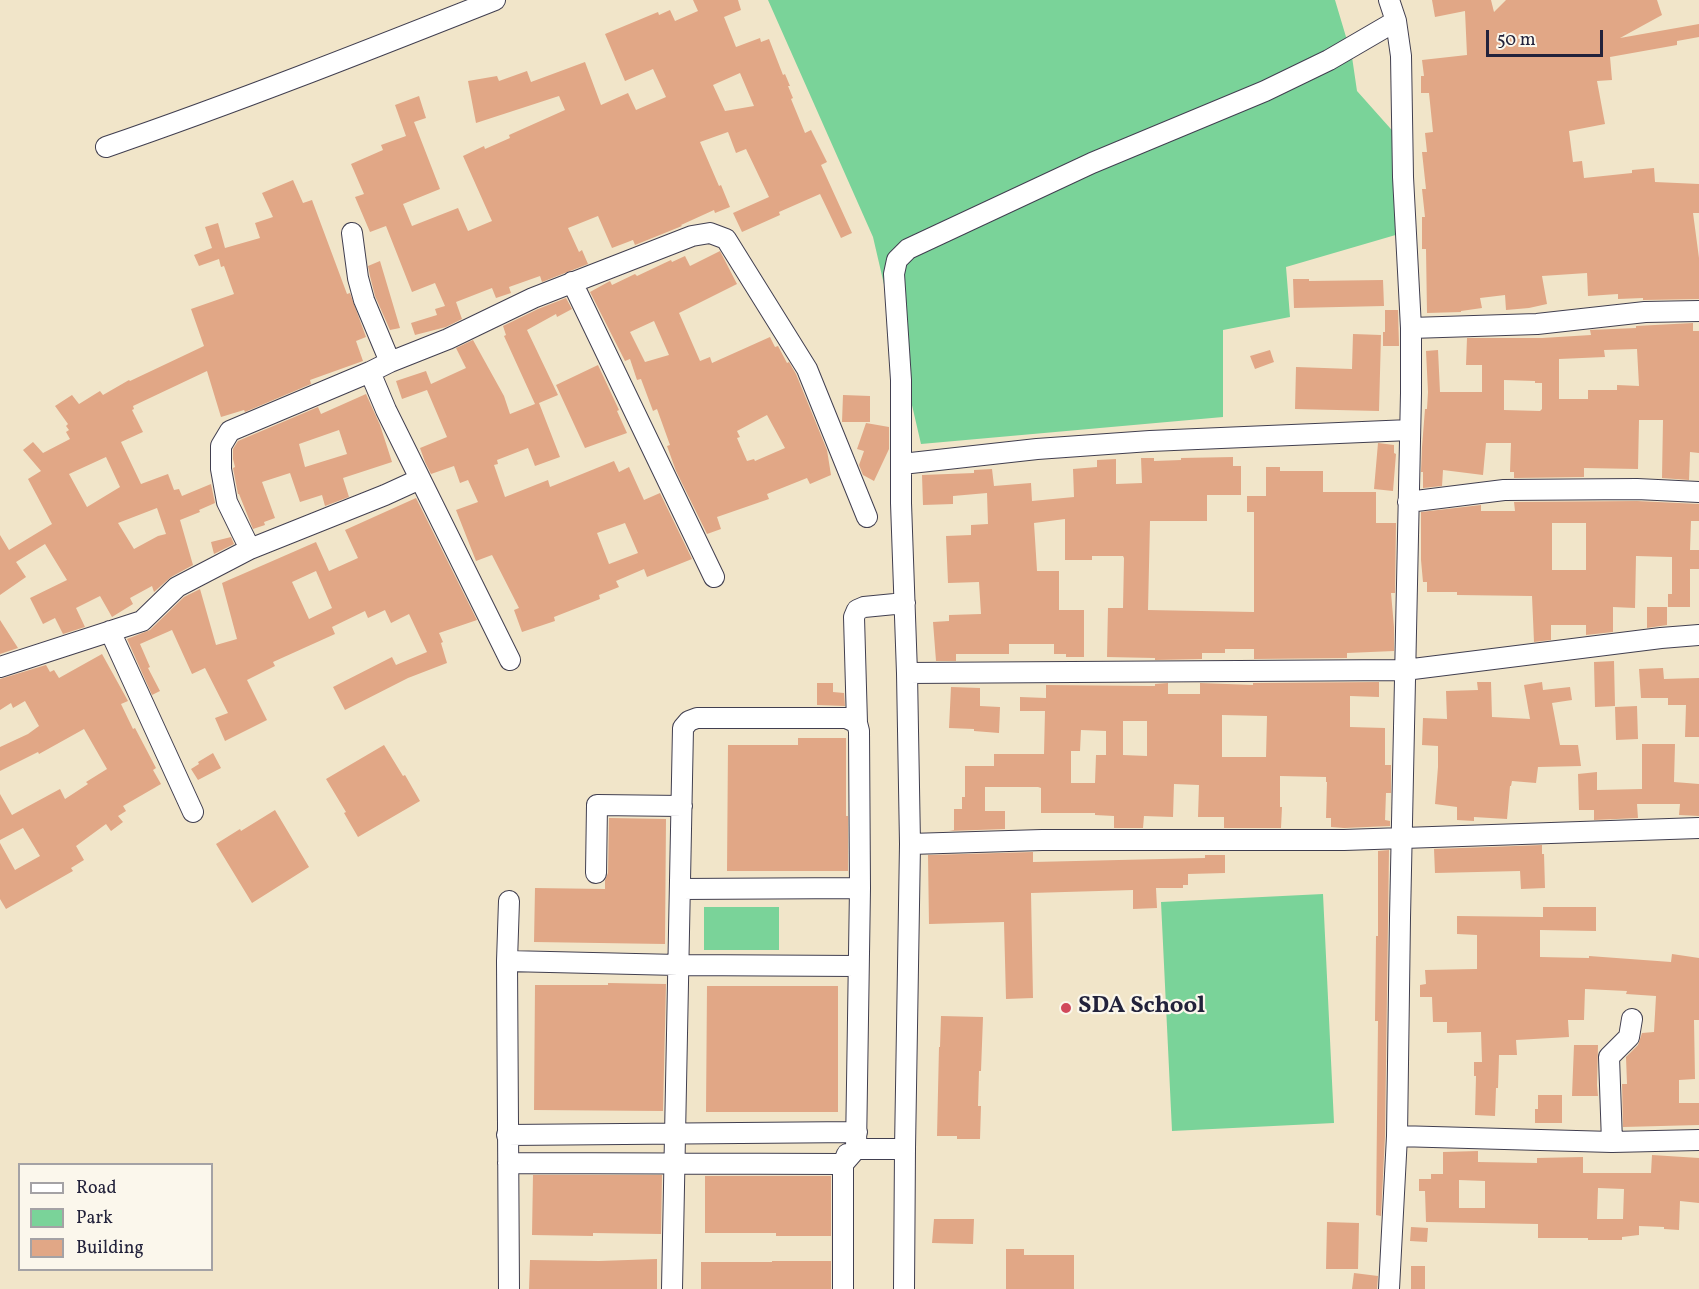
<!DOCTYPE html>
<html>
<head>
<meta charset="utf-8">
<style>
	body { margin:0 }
	#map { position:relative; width:1699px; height:1289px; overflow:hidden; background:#f1e5c9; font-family:Vollkorn,serif }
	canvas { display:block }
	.legend { position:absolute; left:18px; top:1163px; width:195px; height:108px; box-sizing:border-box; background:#fbf7ec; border:2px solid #a4a2a5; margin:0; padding:8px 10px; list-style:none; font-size:18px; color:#22223b }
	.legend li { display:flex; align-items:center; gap:12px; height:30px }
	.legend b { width:30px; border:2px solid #a4a2a5 }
	.scale { position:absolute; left:1486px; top:30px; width:117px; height:27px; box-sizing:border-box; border:3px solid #22223b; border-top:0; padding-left:8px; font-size:18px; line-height:21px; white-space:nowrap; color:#22223b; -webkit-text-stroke:4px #fbf7ec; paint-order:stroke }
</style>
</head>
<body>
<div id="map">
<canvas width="1699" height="1289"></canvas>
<ul class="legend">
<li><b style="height:8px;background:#fff"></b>Road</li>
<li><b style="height:16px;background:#7ad399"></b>Park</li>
<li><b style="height:16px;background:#e1a786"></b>Building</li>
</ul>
<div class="scale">50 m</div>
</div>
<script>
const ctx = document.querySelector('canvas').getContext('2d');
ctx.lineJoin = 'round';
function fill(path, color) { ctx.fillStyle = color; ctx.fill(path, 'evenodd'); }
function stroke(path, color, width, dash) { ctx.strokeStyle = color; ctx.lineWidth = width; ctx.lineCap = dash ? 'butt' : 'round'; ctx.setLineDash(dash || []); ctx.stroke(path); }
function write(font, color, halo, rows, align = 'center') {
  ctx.font = font + ' Vollkorn,serif'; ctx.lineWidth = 4.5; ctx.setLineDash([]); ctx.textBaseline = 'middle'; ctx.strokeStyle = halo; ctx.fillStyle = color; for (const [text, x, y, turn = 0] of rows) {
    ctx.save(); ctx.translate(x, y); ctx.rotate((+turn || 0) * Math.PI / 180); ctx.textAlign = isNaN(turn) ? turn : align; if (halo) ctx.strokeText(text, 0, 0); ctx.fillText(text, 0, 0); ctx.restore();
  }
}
fill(new Path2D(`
	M768,0h567l17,57 5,34 41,46 1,97 -113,33 4,50 -67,13v87l-302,27 -48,-207z
	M1323,894l11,229 -162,8 -11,-229z
	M704,907h75v43h-75z`), '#7ad399');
fill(new Path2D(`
	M693,0h45l3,10 -17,7 12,30 24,-9 1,4 8,-3 14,36 2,-1 5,12h-2l5,12 -2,1 14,34 6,-3 16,32 -6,3 31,68 -11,5 -21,-44 -41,18 1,3 -38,17 -9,-19 36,-16 -23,-48 -10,4 -8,-21 -28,10 19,44 2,-1 9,22 -15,6 -1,-3 -33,15 1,1 -47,19 -2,-5 -21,8 -14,-32 -30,12 11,24 3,-2 6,14 -46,18 -2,-6 -31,11 2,6 -15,5 -4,-10 -36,14 6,17 -16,8 -31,8 -4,-12 26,-8 -2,-6 10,-3 -10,-23 -23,9 -26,-66 -16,6 -15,-35 9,-3 -13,-30 32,-14 -2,-5 25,-9 -11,-31 24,-9 7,22 -12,4 26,67 -37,15 9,22 46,-18 10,23 24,-10 -29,-65 21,-10 1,3 25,-11 -1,-3 56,-25 -6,-14 -83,27 -8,-42 29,-5 2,5 28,-10 4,11 54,-20 16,43 27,-12 8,17 30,-13 -13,-28 -28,12 -20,-47 53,-22 1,3 11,-5 5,11 23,-10zM740,73l14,33 -29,5 -12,-26z
	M1432,0h59l3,12 12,-12h151l5,15 -42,23 79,-14v13l-22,4v4l-67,12 2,23 -15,1 8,43 -36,7 4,31 9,-1 2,17 48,-5v-3l22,-2 1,14 44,2v29h-6l6,45v41l-56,1v-2l-25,1v-5l-30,2 -1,-23 -45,3 5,28 -18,4 -23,2 -1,-15 -25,3 2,10 -21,3v1l-34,1 -1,-64h-4v-32h3l-3,-28h4l-4,-37h5l-2,-19 8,-1 -4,-39h-8v-17h3l-2,-16 45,-5 -2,-44 -30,6z
	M293,180l10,23 9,-3 35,94 3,-1 16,44 -10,4 7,20 -53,19 1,4 -66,28 -1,-2 -23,7 -14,-46 -74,35 1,3 -2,1 11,22 -22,10 20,42 27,-10 6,16 5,-1 3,7 29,-12 4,19 -16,7 1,2 -20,8 13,45 -22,12 -17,15 -2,-6 -22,12 3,6 -21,13 -12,-21 -24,12 9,19 -22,7 -8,-16 -12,6 -13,-26 37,-18 -22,-36 -29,18 10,15 -26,18v-60l9,15 43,-26 -24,-45 13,-8 -18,-21 10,-8 10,11 27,-14 -4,-7 3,-2 -3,-4 2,-2 -13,-18 17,-11 7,9 21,-13 3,4 26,-15 1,1 74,-35 -13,-37 43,-15 -10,-28 -3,1 -2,-8 -20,7 -5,-11 18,-7 -7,-21 13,-4 7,25 35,-10 -5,-15 18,-6 -11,-24zM106,457l14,30 -33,20 -18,-33zM157,508l9,26 -8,2 -24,13 -16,-26z
	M720,251l17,33 -58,29 21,48 10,-4 2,6 58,-26 5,10 3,-1 9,17 2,-1 7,12 31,76 4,25 -21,9 -3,-6 -40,16 2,5 -52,18 4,12 -14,5 -31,-63 -9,-25 3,-1 -13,-36 -4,2 -12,-32 -4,1 -7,-21 -5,2 -35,-69 20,-11 2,4 23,-11 2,2 34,-16 1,2 13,-6 5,10zM654,321l15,34 -24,7 -15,-30zM767,415l18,33 -30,13 -1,-2 -7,2 -10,-23 3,-1 -3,-6z
	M380,261l20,67 -10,2 -15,-34 -5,-20 -2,-10z
	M1293,279h16v2l74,-1 1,26 -90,2z
	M566,298l6,11 -15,8 -1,-3 -29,16 31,65 -19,8 21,54 -25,9 -7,-18 -31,12 1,4 -4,1 11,32 43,-17 2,7 64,-26 5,11 10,-5 15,33 16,-7 32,66 -45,18 -3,-8 -28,12 3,6 -20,8 1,4 -46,18 1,4 -33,11 -8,-22 5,-2 -27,-53 -16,6 -20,-51 22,-8 -10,-22 -8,3 -6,-17 -23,8 -6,-12 -5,-14 27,-11 -20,-47 -25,9 -6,-18 30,-10 5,13 35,-16 -10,-20 17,-8 31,56 6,18 25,-10 -31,-68 2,-1 -3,-9 35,-17zM625,523l13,30 -29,11 -12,-31z
	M1385,310h13l1,36h-16v-14h2z
	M1693,323v8h6v122l-9,-1 -1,28 -27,-2 1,-58h-24l-1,49 -54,-1v9l-70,1v-6h-4l1,-29h-25l-3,32 -40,-5 -1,16 -19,2v-16h-2l1,-25 3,-38h2l1,-17 -2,-41 12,-1 2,42h42v-27h-16l1,-27h75l49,-3 -1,-5 46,-2v-2zM1637,349l2,37 -22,-1v5h-29v9h-29v-40l46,-2 -1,-7zM1504,380l31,1v2h7v26l-2,2 -36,-1z
	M1353,334l28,1 -2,76 -84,-2 1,-42 56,2z
	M1270,350l4,12 -19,7 -5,-13z
	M598,365l21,45 -2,1 10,22 -42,15 -29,-63z
	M366,394l14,31 12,37 -49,16 6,19 -24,9 -3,-11 -22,7 -10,-29 -28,9 13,36 -11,4 1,3 -12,4 -14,-35h-1l-5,-26 2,-1 -2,-8v-10l5,-8 80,-34 3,7zM339,430l8,24 -42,13 -6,-23z
	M843,395l27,1v26h-28z
	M866,423l23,4v22l-15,32 -11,-6 -4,-10 5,-14 -7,-2z
	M1378,443l16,2v8l2,1 -3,37 -19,-2z
	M1233,457v9h8v29h-34v26h-57l-2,89 106,2v-100h-7v-16h19v-29h14v4h43v21h53v31h20l-1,70h-4l3,34v24l-47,2v5l-93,1v-10h-29v4h-23v6l-47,1v-2l-48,-1 1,-49h15l1,-50 -1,-2h-31v4h-27v-41l-31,4 3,48h22v39h25v47h-18v-3h-12v-10h-45v10h-53v7h-20l-3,-39 16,-1v-6l32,-1 -2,-32 -31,1 -2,-47 25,-1v-10l17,-1 -1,-31 -34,3v8l-30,1 -1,-30 52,-2v-3l18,-1 2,17 37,-3 1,18 42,-4 -1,-28 24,-2v-7l19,-1v25l26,-1 -1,-25h13v3l27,-1v-2z
	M416,498l61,122 -38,13 4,9 -2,1 6,20 -39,15 -63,32 -12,-23 59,-30 4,8 31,-13 -18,-38 -18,9 -6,-13 -17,8 -3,-7 -33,16 3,7 -62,28 2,4 -28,14 20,40 -42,21 -10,-23 13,-5 -23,-45 -13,6 -20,-44 -32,14 10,23 -2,1 12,23 -8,4 -25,-56 23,-9 34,-33 16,-8 16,56 21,-6 -15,-56 94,-41 13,29 29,-13 -13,-28zM316,571l16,37 -23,11 -17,-37z
	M1637,501l62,3v17h-8l-1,29h9v19h-9v38h-22v-13h4v-37l-36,-1 -1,52 -22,-1v25l-27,3v-10h-35v15l-17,2 -2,-46 -75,-1v-3h-30v-10h-4l-2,-22v-48l60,-7v6h34l-1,-9zM1552,523h34v47h-34z
	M231,537l3,7 -20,10 -3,-12z
	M1647,607h20v18l-20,3z
	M0,620l18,28 -18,6z
	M102,654l26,47 -7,3 12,25 2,-1 21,40 -3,2 8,14 -38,22 3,5 -8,5 5,6 -12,9 -5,-7 -30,22 8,14 -13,8 2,3 -67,38 -6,-10v-56l15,27 25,-14 -17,-28 -23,12v-46l12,21 48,-26 5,10 23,-15 -2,-2 21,-13 -23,-40 -45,25 -1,-2 -38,19v-24l28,-13 11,-8 -14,-25 -12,7 -2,-5 -11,7v-31l46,-14 4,7 4,-2 5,8z
	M1614,661l1,45 -20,1 -1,-45z
	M1663,668l1,11 35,-1v59h-14l1,-32h-18v-7h-27l-2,-29z
	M1379,682v15l-29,-1v31l35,1v37h6v28h-5l-1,27 5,1v5l-46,2 -13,-1v-9h-5l1,-36h-1v-5l-46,-1v31h2l-1,21h-57v-11h-26l1,-32 -25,-1 -1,33 -29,-1 -1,12h-29v-12l-19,-1v-2h-54v-25l-3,-1h-53v24h20v18l-56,2 5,-1v-21h8v-12h3v-31h29v-12h50l1,-43h-25v-14l26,1v-13l102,1h7v-2l13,-1v11h32v-11l53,2v-2zM1222,715l45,1 -1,41h-44zM1123,721h24v35l-24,-1zM1081,730l25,1v24h-10l-1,28h-24v-32h9z
	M1477,682h14l1,35 38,2 -6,-34 18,-3 1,8 27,-3 2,13 -20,3 8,42h18l3,21 -43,1 -2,16 -24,-2 -1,5h-1l-3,33 -33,-2v4l-17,-1v-13l-22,-3 3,-37v-21l-16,-1 1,-27 24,1 -1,-28 32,-1z
	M817,683h16v9l11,1 1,13 -28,-1z
	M951,687l29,1v18l20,1 -1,26 -25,-2v-2l-25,-1z
	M1637,706l1,33 -22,1 -1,-33z
	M798,738h48v78h2v55h-121l1,-126h70z
	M1642,744h33l-1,38 25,2v32l-20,-1 1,-11h-43l1,14 -44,2v-10h-15l-1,-36 19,-2v18l45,-1z
	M384,745l19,31 2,-1 15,26 -62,36 -14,-24 2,-1 -20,-33z
	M213,753l8,15 -23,12 -7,-11 8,-5 -1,-2z
	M275,810l34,57 -57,36 -36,-59 24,-15 1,2z
	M609,818l57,1 -1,125 -131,-2 1,-54 70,1v-9l3,-7z
	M1542,845v9h2l1,34 -24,1 -1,-18 -85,2 -1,-24z
	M1389,850l-4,286 -4,80 -5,-1 2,-194h-3l1,-85h2v-85z
	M1033,852v10l172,-4v-3h20v18l-37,1v11h-5v3h-27l1,20 -24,1v-19l-102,3 2,105 -27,1 -2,-77 -75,2 -1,-69z
	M1543,907h53v24l-56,-1v27l49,1v-2l82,6 1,-8 27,4v62h-5l1,59 -16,1v23h20v22l-76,2 -1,-43h5l-1,-27 12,-12 4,-12 12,-1 2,-36 -30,-2 1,-3 -42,-2 -1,31h-16l1,17 -53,3 1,15h-18l-1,33h-2l-1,28 -20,-1 1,-39h-2v-14h8l-1,-30 -34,1v-11h-14l-1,-25h-12v-12l6,-1 -1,-14 52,-1v-34l-20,-1v-18l86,1z
	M608,983l58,1 -3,127 -129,-1 1,-125h73z
	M707,986h131v126h-132z
	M941,1016l42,1 -2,54h-2l-1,35h3l-1,33h-23v-3h-20l2,-89h1z
	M1574,1045h24l-1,40 1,11h-26z
	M1538,1095h24v28h-27v-14h3z
	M1478,1151v11l59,1v-5l46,-1v16h68l1,-18 47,3v45l-19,-2 -1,29 -15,-1v-2l-25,-1v9l-17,2v3h-34v-2h-50v-14l-112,-2 -1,-31h-6v-12h12v-5h12v-22zM1459,1180l26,1v27h-26zM1598,1188l26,1 -1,30h-26z
	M533,1175h129l-1,59 -68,-1v3l-61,-1z
	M705,1176h126v60h-55v-3h-71z
	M934,1219h40l-1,25 -41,-1z
	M1327,1222l32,1 -1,46h-32z
	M1411,1227l17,1 -1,14 -17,-1z
	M1006,1249h18v6h50v34h-68z
	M657,1259v30h-128l1,-29 69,1z
	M772,1261h59v28h-130v-27h71z
	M1411,1266h14v23h-14z
	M1354,1273l24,3 -1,13h-25z`), '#e1a786');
const minor = new Path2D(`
	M106,147c131,-45 260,-96 389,-147
	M352,233l6,45 6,22 26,62
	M572,282l142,295
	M1411,328l126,-4 108,-12 54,-1
	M370,372l16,38 124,250
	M902,464l135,-15 113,-8 260,-11
	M1408,502l96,-12 133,-1 62,3
	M250,549l-23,-47 -6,-33v-23l9,-15 140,-59 20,-10 58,-23 85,-41 159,-62 18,-3 16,6 81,130 60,148
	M110,631l83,181
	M0,667l142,-46 35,-34 73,-38 135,-54 35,-16
	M907,673l498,-3 256,-32 38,-3
	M910,844l132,-4h302l355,-12
	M596,873l1,-68 85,1
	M680,889l180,-1
	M507,961l171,4 179,1
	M507,1135l350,-3
	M1397,1136l215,6 87,-2
	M1612,1142l-3,-85 20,-20 3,-18
	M856,1149h49
	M508,1163l335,1 13,-15 4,-261 -1,-157 -2,-8 -3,-106 3,-7 7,-3 41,-4
	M509,1289l-2,-328 2,-60
	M672,1289l11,-561 6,-7 8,-3h149l11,5
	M843,1289v-125l4,-10
	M904,1289l1,-140 5,-305 -3,-171 -6,-170v-123l-7,-106 3,-14 11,-11 184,-86 173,-72 64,-31 67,-39
	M1389,1289l8,-153 3,-218 11,-525v-65l-8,-151 -2,-121 -5,-35 -7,-21`);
stroke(minor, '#413f50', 22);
stroke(minor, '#fff', 20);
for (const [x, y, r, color] of [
	[1066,1008,6,"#d1495b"]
]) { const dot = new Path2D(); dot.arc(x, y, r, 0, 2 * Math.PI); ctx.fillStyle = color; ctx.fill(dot); stroke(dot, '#fbf7ec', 2); }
write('bold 24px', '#22223b', '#fbf7ec', [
	["SDA School",1078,1008]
], 'left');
</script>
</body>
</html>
